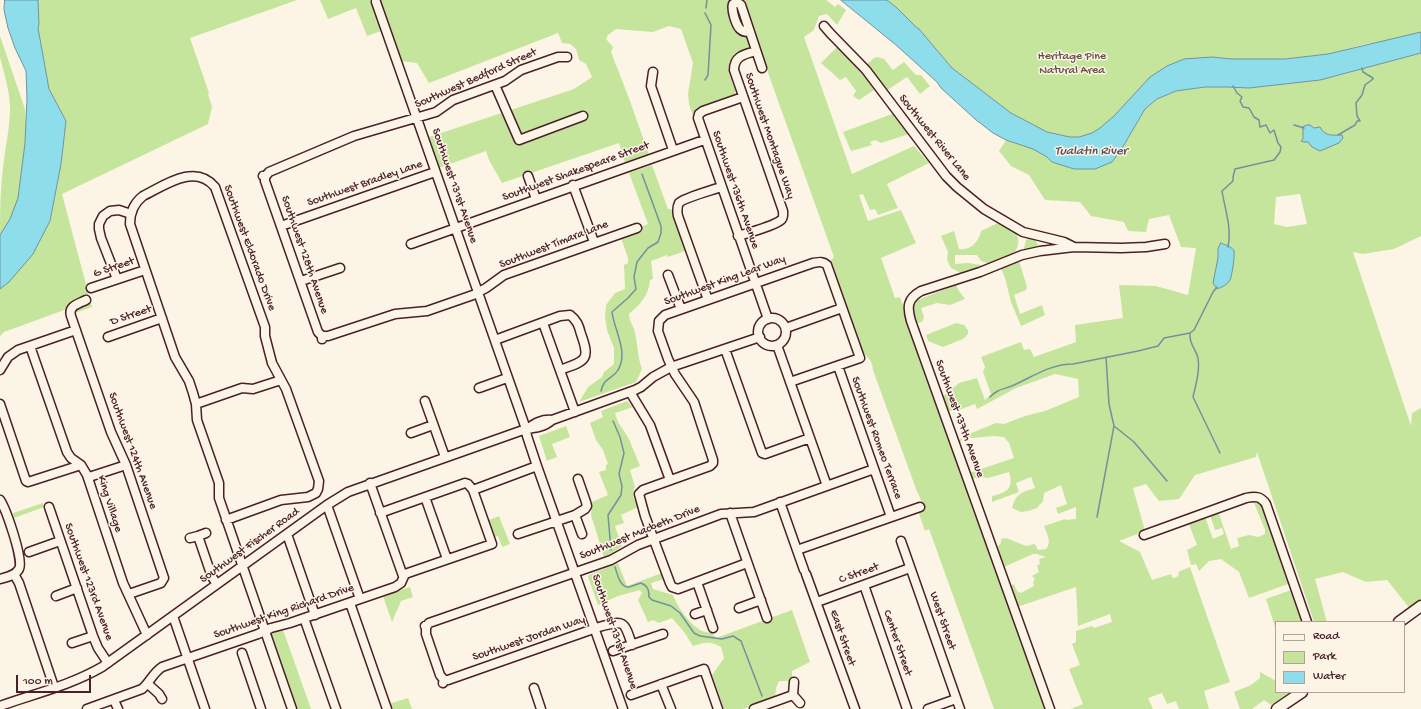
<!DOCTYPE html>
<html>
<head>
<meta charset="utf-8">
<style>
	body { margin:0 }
	#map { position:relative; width:1421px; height:709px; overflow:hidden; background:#fcf5e5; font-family:"Gochi Hand",sans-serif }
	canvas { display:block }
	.legend { position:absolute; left:1275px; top:621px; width:130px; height:72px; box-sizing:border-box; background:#fcf5e5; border:1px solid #b59f9b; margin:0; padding:5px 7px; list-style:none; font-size:12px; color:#4a1f2b }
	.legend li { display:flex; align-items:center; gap:8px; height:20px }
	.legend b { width:20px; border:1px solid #b59f9b }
	.scale { position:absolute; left:16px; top:675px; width:75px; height:18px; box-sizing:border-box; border:2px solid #4a1f2b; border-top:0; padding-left:5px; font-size:12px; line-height:14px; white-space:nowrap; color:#4a1f2b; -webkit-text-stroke:3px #fcf5e5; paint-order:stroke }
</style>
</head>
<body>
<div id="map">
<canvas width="1421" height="709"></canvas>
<ul class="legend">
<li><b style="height:5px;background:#fcf5e5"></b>Road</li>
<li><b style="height:11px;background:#c5e59d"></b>Park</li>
<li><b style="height:11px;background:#8eddeb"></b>Water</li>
</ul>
<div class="scale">100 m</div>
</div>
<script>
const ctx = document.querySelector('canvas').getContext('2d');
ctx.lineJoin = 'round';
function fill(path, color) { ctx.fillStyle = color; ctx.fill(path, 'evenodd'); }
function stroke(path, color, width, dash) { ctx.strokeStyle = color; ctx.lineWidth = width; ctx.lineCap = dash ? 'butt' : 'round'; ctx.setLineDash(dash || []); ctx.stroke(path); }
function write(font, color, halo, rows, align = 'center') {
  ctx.font = font + ' "Gochi Hand",sans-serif'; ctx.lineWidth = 3; ctx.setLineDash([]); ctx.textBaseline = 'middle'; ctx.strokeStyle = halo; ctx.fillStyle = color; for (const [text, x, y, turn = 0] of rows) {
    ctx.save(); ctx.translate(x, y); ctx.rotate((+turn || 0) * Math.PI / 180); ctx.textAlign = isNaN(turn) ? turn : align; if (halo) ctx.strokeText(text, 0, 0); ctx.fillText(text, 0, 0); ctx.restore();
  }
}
fill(new Path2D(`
	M38,0h259l-107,38 19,55 -1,1 4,13 -4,17 -146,70 30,113 -23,8 -2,-6 -63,23 -4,4v-47l9,-7 41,-61 11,-57 5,-43 -17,-32 -11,-61 1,-4z
	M320,0h506l9,7 3,-3 8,6 -9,15 -10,-11 -8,2 -5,14 -10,7 48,137 62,-28 15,17 -42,21 11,24 -20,7 -3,-6 -5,1 -7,-16 -4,1 9,26 33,-11 15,33 -35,15 14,40 5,-1 147,412h-53l-65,-180 -4,2 -7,-20 7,-2 -9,-20 -43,-119c-1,-10 -5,-13 -12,-19l-32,-88 5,-6 -77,-215 -8,3 -1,3c-19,9 -23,13 -16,34 2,5 4,8 3,13l-36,13 -6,8 -4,-12 -1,-10 5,-31 -12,-34 -12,-3 -16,6 -37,-3 -8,6 -2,4 7,8 -2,5 19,49 19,54 -24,8 -6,-20 -117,40 -13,-23 -3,-9 -47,17 -10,-31 145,-48 18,-12 -6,-13 -7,-4 -3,-11 -6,-5 -8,-1 -4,-10 -129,50 -12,-20 -17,-2 -11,-33 -22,8 -11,-28 -28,11z
	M887,0h534v36l-55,8 -38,10 -43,5h-53l-16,-2 -102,59 -7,7 -16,18 -44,-9 -36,-19 -59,-45 -33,-39 -3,-2 -19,-19z
	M0,36l25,73 2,32 -9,62 -18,40c0,-28 0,-55 4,-83 2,-17 6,-34 6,-51 0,-18 -6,-35 -10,-52 0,-6 0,-14 0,-21z
	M838,46l17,16 22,26 -18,12 -6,-4 3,-5 -10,-14 -6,3 -19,-17z
	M1421,53v183l-27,13 -31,5 -10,-2 58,174 1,-13 9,-5v194l-10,8 -24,-30 -21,2 -23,-10 -28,7 12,43h-13l-57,-170 -1,5 -61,18 -16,24 -20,2 -13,-17 -13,4 12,43 -26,10 21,11 12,28 19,-6 1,3 3,1 4,-3 -1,-3 12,-5 40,115 -26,9 5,18h-30l-3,-8 -9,3 -5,-11 -14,5 5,11h-82l12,-5 -14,-35 11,-4 -8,-21 4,-2v-11l16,-5 2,2 18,-6 -2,-8 -32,12 -2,-39 -59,20 -8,-21 5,-2 3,7 4,2 13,-7 -1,-4 2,-3 -3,-3 7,-4 -2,-7 3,-1 -1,-5 7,-2 -9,-3h-4l-29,13v4l-8,-23 5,-5v-4l5,-1 20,8 9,-2 3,6 8,-1c6,-7 1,-15 -2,-23l21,-7v1l11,-1v-12l-18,7 -2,-6 11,-4 -6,-19 -17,8 -1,8 -6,7 -9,3 -7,1 -9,-4c4,-14 9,-16 23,-20l-4,-11 -15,6 3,9 -27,10v-6c15,-3 22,-8 17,-24l-21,6 -7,-1 -10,2 -2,-6 45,-15 -5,-15 -5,-6 -10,-1 -22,2 -5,-2 -5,2 -1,4 -3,-1 6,-5 32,-13 8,1 21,-8 20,-5 34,-14 -1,-18 -23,-5 -39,14 -39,21 -2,-5 -16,6 -11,1 -6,-14 17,-14 18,-5 8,22 6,-6 -8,-22 2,-5 -4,-10 40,-15 3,8 6,-1 4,8 42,-15 -1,-17 48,-7 -4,-33 37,1 32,9 8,-47 -15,-1 -12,-32 -20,4 -3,13 -18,-1 -4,-9 -33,-6 -11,-14 -35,-2 -16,-25 -18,-9 -12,-15 7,-11c17,5 34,9 46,22l43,7 17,-7 9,-12 24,-41 12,-10 19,-8 29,-4h22l22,1 71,-8zM1300,194l7,30 -20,3 -13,-3 2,-27z
	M877,57l7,2 9,11 11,-8 12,13h5l9,11 -10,8 -13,-17 -21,14 -20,-26 8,-7z
	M895,113l14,21 -28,9 -6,-3 -5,2 2,3 -21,6 -8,-19z
	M652,165l16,44h3l14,42 -17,6 -1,-2 -16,6 2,18 -3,1c-1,15 -10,25 -21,34 0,6 3,10 5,15 4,13 3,27 8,40l-6,13 -57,20 9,-15 14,-10 2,-5 10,-8v-16l-7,-18 -2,-13 1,-12 9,-12 10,-4 -1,-24 4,-2v-5l-7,-20 17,-10 10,-4 -19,-51z
	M1000,222c4,2 10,4 13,8 9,8 6,21 -4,27 -5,3 -12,5 -18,7l-10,-3 -4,-6h-22v9l13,-1 13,2 1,2 -19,7 -12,-6 -4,-8 1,-8 -7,-16 13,-5 5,18c12,2 20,-8 22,-18z
	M1031,237l5,4 2,4 -2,4 -13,3 3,-12z
	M1019,261l8,26 -1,3 -12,5 6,19 22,-9 3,10 -24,11 -10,-24 -6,-24 -5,-12z
	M956,285l3,6 6,8 -15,6 -13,-2 -16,5 3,9 -2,5 -5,1 -4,-13 2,-9z
	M956,323l8,2 4,5v4l-5,5 -20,8 -15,-6 -2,-6z
	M627,401l6,6 -18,6 3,9 11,17 11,27 -10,4 5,17c-5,8 0,13 3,20l-17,8 3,8 -9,3 7,20 -10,7 -8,4 -13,-42 1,-13 16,-7 -9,-23 7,-2v-5l2,-1 -5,-14 -7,-10 -6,-17 13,-6 -2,-6z
	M566,426l4,11 -18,7 5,13 -10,4 -8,-25z
	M1253,500l9,2 29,81 -42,15 -10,-26 -18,-13 -12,2 -10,10 -3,-7 -5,1 -4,-15 10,-5 -9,-23 17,-5 8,22 11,-5 -2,-6 -7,2 -5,-15 8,-4 13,38 8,-3 -2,-8 12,-3 9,2 7,-3v-4z
	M43,503l1,4 -30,11 -1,-5z
	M499,516l11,28 -8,3 -4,-11 -3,1 -6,-17z
	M618,563l9,23 35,-13 2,6 -13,4 2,6 20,6c4,12 24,41 38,37l5,6 76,-28 18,52 -18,9v10h-13l-3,7 -1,10 -32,11h-19l-12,-34 12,-17 -3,-11c-11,-6 -17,-5 -28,-1l-9,-14 -12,-14 -13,5 -6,-3 -5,2 -10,-22 4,-7 -2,-3 -22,6 -20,9 -10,-28 1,-2z
	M410,587l3,10 -12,4 -9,21 -9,-26z
	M1291,590l5,4 10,28h-30v8l-10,-31z
	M282,627l29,82h-15l-26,-76v-1z
	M1260,672l16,9v11h17l-22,13 -7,-5 -12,9h-12l-6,-17 17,-7 9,-7z
	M408,698l4,11h-22l-1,-5z`), '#c5e59d');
const water = new Path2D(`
	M5,0h33l1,24 -1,4 11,61 17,32 -5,43 -11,57 -17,33 -24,28 -9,7v-54l10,-16 8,-21 7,-55 2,-44 -1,-28 -11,-23 -7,-20 -4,-18z
	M841,0h46l10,8 19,19 3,2 33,39 59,45 36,19 23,5h9l13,-4 8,-5 14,-12 36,-39 17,-11 17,-7 28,-2 20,2h53l43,-5 93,-22v21l-101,27 -71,8 -22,-1h-22l-29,4 -19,8 -12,10 -24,41 -9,12 -17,7h-21l-22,-7 -5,-5 -14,-8 -27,-9 -13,-7 -18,-14 -34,-31 -4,-6 -41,-37z
	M1307,125h3l4,3 6,-1c5,10 13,8 22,8l1,3 -4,5 -19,8 -8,-4 -4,-5h-4l-3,-1 2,-2v-12z
	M1221,243c4,2 12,4 13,8 1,4 -2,25 -4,29 -3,5 -8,7 -13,9l-4,-6 5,-25v-9z`);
fill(water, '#8eddeb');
stroke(water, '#73919e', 1);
stroke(new Path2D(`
	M706,8l1,-8
	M705,80l3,-5 3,-50 -6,-12
	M1294,125l10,3
	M1338,135l17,-10 2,-4h3l-3,-5 -1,-13 6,-8 3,-10 8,-6v-1l-10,-6 -1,-4
	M1228,247c4,-19 -3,-37 -6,-56l11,-10v-4l2,-8 39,-9 6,-8 1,-5 -3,-4 -4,-13 -4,3 -4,-8 -6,2 -1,-7 -5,-3 -5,-9 -6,-1 -3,-6 2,-4 -5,-4 -4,-7
	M1190,334c-1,10 6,15 8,24 2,13 -2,26 -5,39l27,56
	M1106,357l3,47 5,22 20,16 33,39
	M601,391c3,-14 12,-12 17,-21 11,-18 -4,-40 -6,-58l16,-14 8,-9 -2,-12 3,-15 11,-14 10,-6 3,-9v-7l-19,-52
	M990,397c9,-9 13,-7 24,-12 20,-9 37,-21 59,-21l65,-13 20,-5 6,-8 26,-5 4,-3 19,-38 4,-5
	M1097,517l17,-91
	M611,550l-3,-35 13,-20 1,-9 -3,-12 5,-21 -4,-16 -7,-16
	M615,567c2,6 5,21 14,20 4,-1 8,-3 12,-4 7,3 8,7 8,14l3,3 19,6 9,7 14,20 6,3 22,3 11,-3 8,5 21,55`), '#73919e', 1.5);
const minor = new Path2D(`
	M376,2l150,427 1,7 10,30 86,243
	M824,26l6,7 36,37 80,106 11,11 27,22 39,23 41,10 10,5 47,1 25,-1 19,-3
	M750,32c-4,0 -7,0 -10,-3 -4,-4 -9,-19 -7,-25l4,-2 4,3 21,63
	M653,72l-2,14 22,64
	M495,85l24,55 64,-24
	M743,97l-40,14 -4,3 -1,4 70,201
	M263,176l2,1 4,-5 85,-36 82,-24 17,-12 52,-19 16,-11 37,-13h9
	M528,176l8,23
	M265,177v4l53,151 4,4v3
	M573,185l21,57
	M281,226l154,-54
	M738,236c10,-3 36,-10 43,-16 3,-2 2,-6 2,-9l-49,-141c0,-14 11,-16 22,-19
	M411,244l293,-104
	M668,275l13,34
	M117,279l-16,-41 -2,-9v-5l4,-8 7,-5 9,-1 12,4
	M301,281l39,-13
	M91,288l54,-18
	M86,300c-8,4 -18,6 -15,16l40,116 15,33 38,113 -3,5 -32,11
	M708,300l-30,-84c-1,-5 -1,-9 1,-13 4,-5 34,-13 42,-16
	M758 332a14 14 0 1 1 28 0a14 14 0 1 1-28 0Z
	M543,323l32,89
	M786,328l56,-20
	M322,336h6l67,-22 32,-3 46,-16 13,-7 18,-13 133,-47
	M108,337l54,-19
	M495,340l65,-24 10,-1c7,5 9,11 11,19 10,27 4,27 -21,36
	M777,345l50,141
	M30,346l37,106 4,6 10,7
	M725,349l37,104 3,1 45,-16
	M838,366l53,151
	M0,370l8,-13 10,-7 58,-20
	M479,388l28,-10
	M630,392l20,33 20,55
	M425,401l20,56
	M0,404l26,77 2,1 53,-17 6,10 36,108 24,52
	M196,404l46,-16 11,1 28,-9
	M527,429c8,-6 15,-10 25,-9l83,-30 6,-3 12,-10 18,-10 89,-30
	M411,433l22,-8
	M89,477l37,-12
	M370,483l33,93
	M425,497l22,62
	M0,500c6,9 24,60 19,69 -4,7 -12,8 -19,10
	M780,502l24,68
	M327,505l33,94
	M49,507l44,129 5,12 10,15
	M380,513l85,-30 3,1 5,6 64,-24
	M730,513l37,105
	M575,515l7,19
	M226,520l55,-20 27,-3 8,-4 2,-4 1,-8 -33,-92 -14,-26 -7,-27v-9l-50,-140c-20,-24 -50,-2 -72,9 -9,7 -13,17 -13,28l45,133 14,24 4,12 3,11 1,16 22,63v15l73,211
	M287,534l28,81
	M518,534l57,-19 10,-6 2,-3 -1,-4 -8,-23
	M1144,535l102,-37c9,-2 15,-2 20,6l41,118
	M198,536l8,-3
	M190,538l8,-2 14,41 5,7
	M901,541l59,168
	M797,550l123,-43
	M29,552l31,-11
	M747,563l-69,26 -6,-2 -2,-4 -25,-67 -6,-22 4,-4 67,-24 3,-3v-3l-19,-58 -19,-28 -7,-15 -10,-28 1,-10 6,-6 148,-52c6,-1 10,-2 14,2l33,93 -70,24
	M14,574l5,9 35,104
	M806,574l49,135
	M697,582l16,46
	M864,585l43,124
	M56,596l21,-8
	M817,602l93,-34
	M350,603l37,106
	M739,608l22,-8
	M695,614l12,-4
	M173,616l32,93
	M304,618l32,91
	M425,626l1,1 3,-4 182,-63 27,-15 83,-31 33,-2 120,-43
	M426,627v7l14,41 4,5 -1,3
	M72,643l21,-7
	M613,651l50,-17
	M242,653l19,56
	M444,680h4l151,-53c25,-7 25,-7 33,18
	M148,684l11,10 3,5
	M661,684l10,25
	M534,688l7,21
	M631,695l73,-26 14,40
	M793,695l1,-13
	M114,700l4,9
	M0,706c34,-12 71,-21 102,-39l225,-162 21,-13 178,-63c10,-1 18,-2 26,-9
	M87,709l55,-20c8,-7 11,-16 20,-22l96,-33 13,-6 19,-5 105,-36 6,-4 4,-9 87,-30 -19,-54
	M754,709l39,-14 7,8
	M928,709l28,-10
	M1050,709l-139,-388c-4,-14 -4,-22 10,-30l59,-19 42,-17 18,-4 34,-4`);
const major = new Path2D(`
	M1399,622l22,-16
	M1277,709l25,-17`);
stroke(minor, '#4a1f2b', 11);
stroke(major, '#4a1f2b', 13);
stroke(minor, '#fcf5e5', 8);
stroke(major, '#fcf5e5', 10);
write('12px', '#695048', '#fcf5e5', [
	["Heritage Pine",1072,57],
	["Natural Area",1072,71]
]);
write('12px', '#4a1f2b', '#fcf5e5', [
	["Southwest Bedford Street",476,79,-24],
	["Southwest Montague Way",769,136,71],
	["Southwest River Lane",934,138,51],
	["Southwest Shakespeare Street",576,172,-20],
	["Southwest Bradley Lane",365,184,-19],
	["Southwest 131st Avenue",454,186,71],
	["Southwest 136th Avenue",735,190,71],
	["Southwest Timara Lane",554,245,-21],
	["Southwest Eldorado Drive",249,248,70],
	["Southwest 128th Avenue",304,255,71],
	["G Street",114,268,-19],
	["Southwest King Lear Way",725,281,-20],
	["D Street",131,316,-19],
	["Southwest 137th Avenue",959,419,70],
	["Southwest Romeo Terrace",876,438,70],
	["Southwest 124th Avenue",132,451,70],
	["King Village",109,504,72],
	["Southwest Macbeth Drive",640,533,-22],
	["Southwest Fischer Road",250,546,-36],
	["C Street",859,574,-20],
	["Southwest 123rd Avenue",88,582,70],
	["Southwest King Richard Drive",284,612,-19],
	["West Street",942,621,71],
	["Southwest 131st Avenue",614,632,71],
	["East Street",842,638,71],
	["Southwest Jordan Way",529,639,-19],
	["Center Street",897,643,71]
]);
write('italic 13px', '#5b4e5b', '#fcf5e5', [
	["Tualatin River",1091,152]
]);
</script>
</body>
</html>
